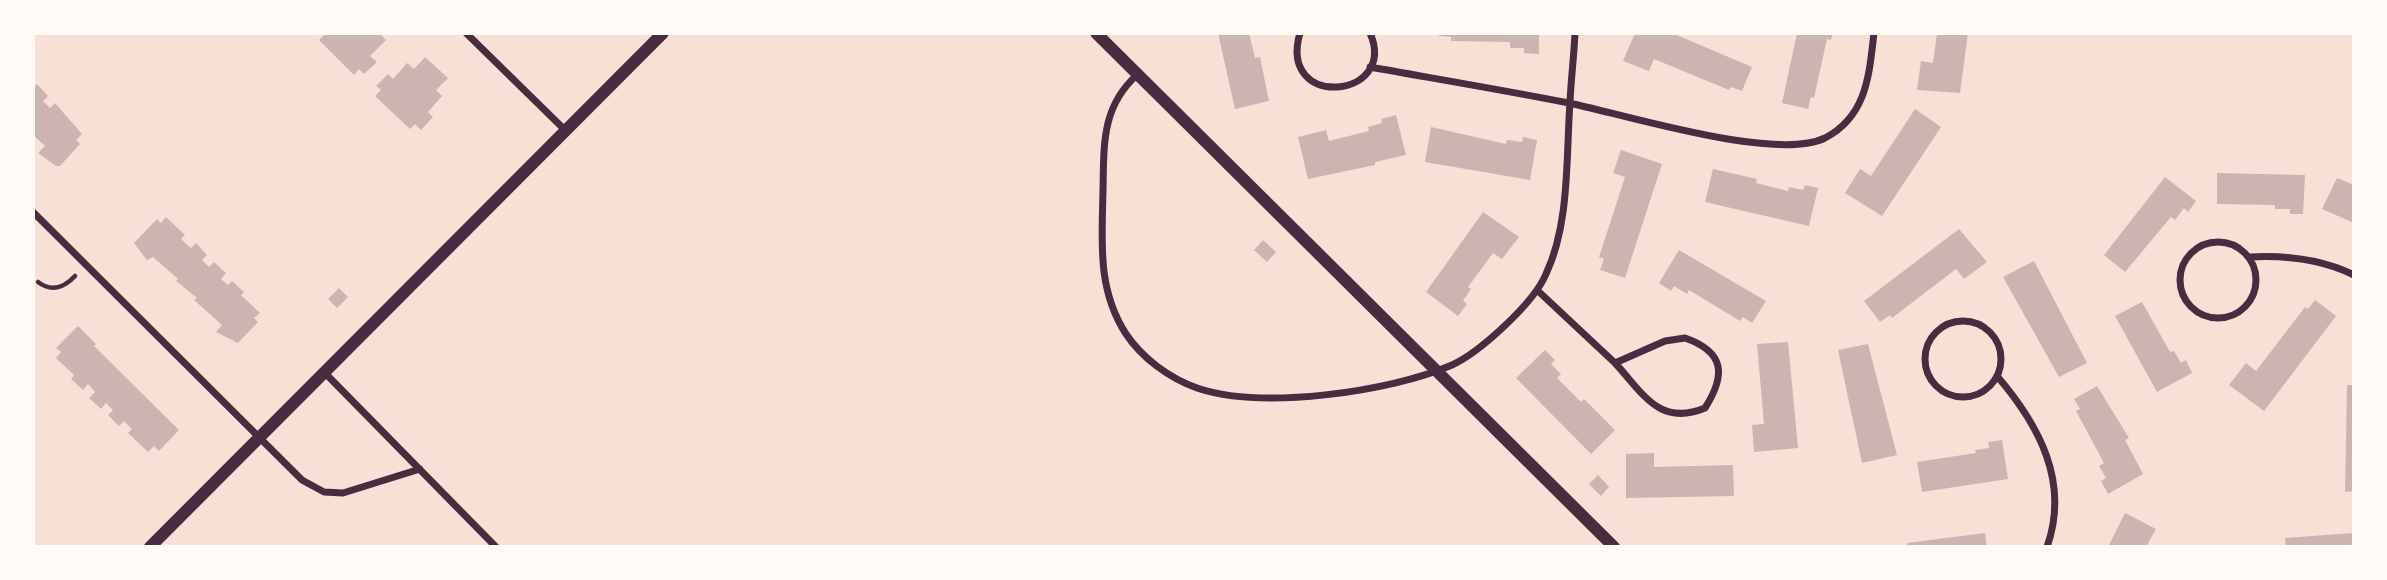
<!DOCTYPE html>
<html>
<head>
<meta charset="utf-8">
<style>
	body { margin:0 }
	#map { position:relative; width:2387px; height:580px; overflow:hidden; background:#f7e1d7; font-family:Overpass,sans-serif }
	canvas { display:block }
	.frame { position:absolute; inset:0; border:35px solid #fffaf5; pointer-events:none }
</style>
</head>
<body>
<div id="map">
<canvas width="2387" height="580"></canvas>
<div class="frame"></div>
</div>
<script>
const ctx = document.querySelector('canvas').getContext('2d');
ctx.lineJoin = 'round';
function fill(path, color) { ctx.fillStyle = color; ctx.fill(path, 'evenodd'); }
function stroke(path, color, width, dash) { ctx.strokeStyle = color; ctx.lineWidth = width; ctx.lineCap = dash ? 'butt' : 'round'; ctx.setLineDash(dash || []); ctx.stroke(path); }
fill(new Path2D(`
	M326,33h53l7,7 -16,16 7,6 -13,12 -5,-5 -5,6 -35,-35z
	M1218,33h31l6,25 5,-1 9,44 -34,8z
	M1439,33h100v21l-15,-1v-5h-14v-6l-59,-1v-4l-12,-1z
	M1635,33h37l80,34 -10,24 -11,-4 -2,3 -75,-31 -5,12 -26,-10z
	M1797,33h36l-2,7 -4,-1 -13,59 -3,-1 -3,12 -26,-6z
	M1937,33h31l-8,60 -43,-3 4,-29 12,2z
	M425,57l23,21 -12,12 6,6 -14,16 5,5 -12,13 -6,-6 -5,5 -35,-33 6,-6 -5,-4 12,-12 5,5 14,-16 7,6z
	M37,84l11,12 -5,5 7,7 5,-5 27,31 -6,6 4,4 -20,22h-4l-18,-13 7,-7 -12,-11v-47z
	M1915,109l26,18 -59,89 -37,-23 15,-24 11,7z
	M1396,115l10,40 -31,7v3l-67,14 -10,-42 28,-7 3,11 40,-10 -1,-4 14,-4 -1,-4z
	M1431,127l75,17 1,-4 15,2 1,-5 14,3 -7,40 -105,-18z
	M1621,150l41,14 -37,114 -25,-8 4,-11 -5,-2 26,-80 -12,-4z
	M1713,169l44,10 -1,4 32,8 1,-4 14,3 2,-5 13,3 -9,38 -104,-24z
	M2217,173l88,2 -2,39h-13v-5h-15v-4l-58,-1z
	M2165,177l31,24 -8,11 -4,-4 -9,12 -4,-3 -46,55 -21,-17z
	M2337,178l17,7v38l-32,-14z
	M1483,212l36,25 -17,22 -9,-6 -25,34 3,2 -8,12 4,3 -9,12 -32,-24z
	M166,217l19,18 -4,4 10,9 5,-5 11,12 -5,5 7,7 5,-5 12,11 -5,6 7,6 4,-4 12,11 -3,3 19,18 -6,5 4,4 -20,21 -22,-11 6,-7 -28,-25 3,-2 -21,-17 2,-2 -25,-22 -6,3 -13,-17 23,-24 4,4z
	M1959,229l28,33 -23,17 -8,-10 -64,49 -2,-3 -10,7 -16,-21z
	M1263,240l13,12 -9,10 -13,-12z
	M1679,250l87,51 -14,22 -9,-6 -3,4 -51,-31 -2,4 -13,-8 -3,5 -12,-8z
	M2034,261l53,102 -28,14 -56,-100z
	M339,288l9,9 -11,11 -9,-9z
	M2315,300l21,16 -72,95 -35,-26 17,-22 10,8 49,-64 3,2z
	M2142,302l28,50 4,-1 7,12 5,-3 6,13 -35,19 -42,-76z
	M78,326l18,18 -2,2 85,84 -20,21 -5,-5 -6,6 -20,-19 4,-4 -8,-8 -5,5 -11,-11 5,-5 -7,-7 -5,6 -12,-11 6,-6 -7,-8 -5,6 -12,-11 3,-4 -18,-17 5,-6 -5,-4z
	M1788,342l10,106 -44,4 -2,-27 12,-1 -7,-80z
	M1868,344l29,111 -35,8 -24,-113z
	M1545,350l10,10 -4,4 10,10 -4,4 24,24 3,-3 31,31 -24,24 -75,-76z
	M2347,385h7v106l-9,1z
	M2097,386l32,52 -4,2 18,34 -35,20 -7,-13 5,-3 -7,-12 5,-3 -28,-52 4,-2 -6,-10z
	M2002,440l6,39 -86,13 -5,-30 59,-9 -1,-3 14,-2 -1,-6z
	M1654,453v14l79,-2 1,31 -108,2v-44z
	M1598,475l11,12 -8,9 -12,-12z
	M2125,513l31,16 -10,18h-38z
	M1985,533l2,14h-80v-4z
	M2354,533v14h-68l-1,-9z`), '#ccb4b1');
stroke(new Path2D(`
	M38,282c13,10 26,6 37,-6`), '#4a2c40', 4.5);
stroke(new Path2D(`
	M466,33l100,98
	M1300,33c-23,78 99,66 70,0
	M1370,67c67,12 133,23 199,36 57,12 207,59 256,35 42,-22 44,-63 49,-105
	M1137,75c-36,32 -33,71 -34,116 -1,51 -6,98 23,143 16,24 43,44 71,54 65,22 192,4 255,-23 28,-13 82,-62 94,-91 24,-51 20,-117 24,-172 1,-23 4,-46 5,-69
	M33,212l269,268 22,12 19,1 77,-24
	M2180 280a38 38 0 1 1 76 0a38 38 0 1 1-76 0Z
	M2250,257c37,-2 71,2 104,18
	M1537,290l78,73
	M1925 359a38 38 0 1 1 76 0a38 38 0 1 1-76 0Z
	M1685,338c40,14 41,37 20,70 -46,19 -62,-15 -90,-45l50,-22z
	M324,372l172,175
	M1997,376c42,49 73,106 50,171`), '#4a2c40', 7);
stroke(new Path2D(`
	M1096,33l518,514
	M150,547l513,-514`), '#4a2c40', 12);
</script>
</body>
</html>
